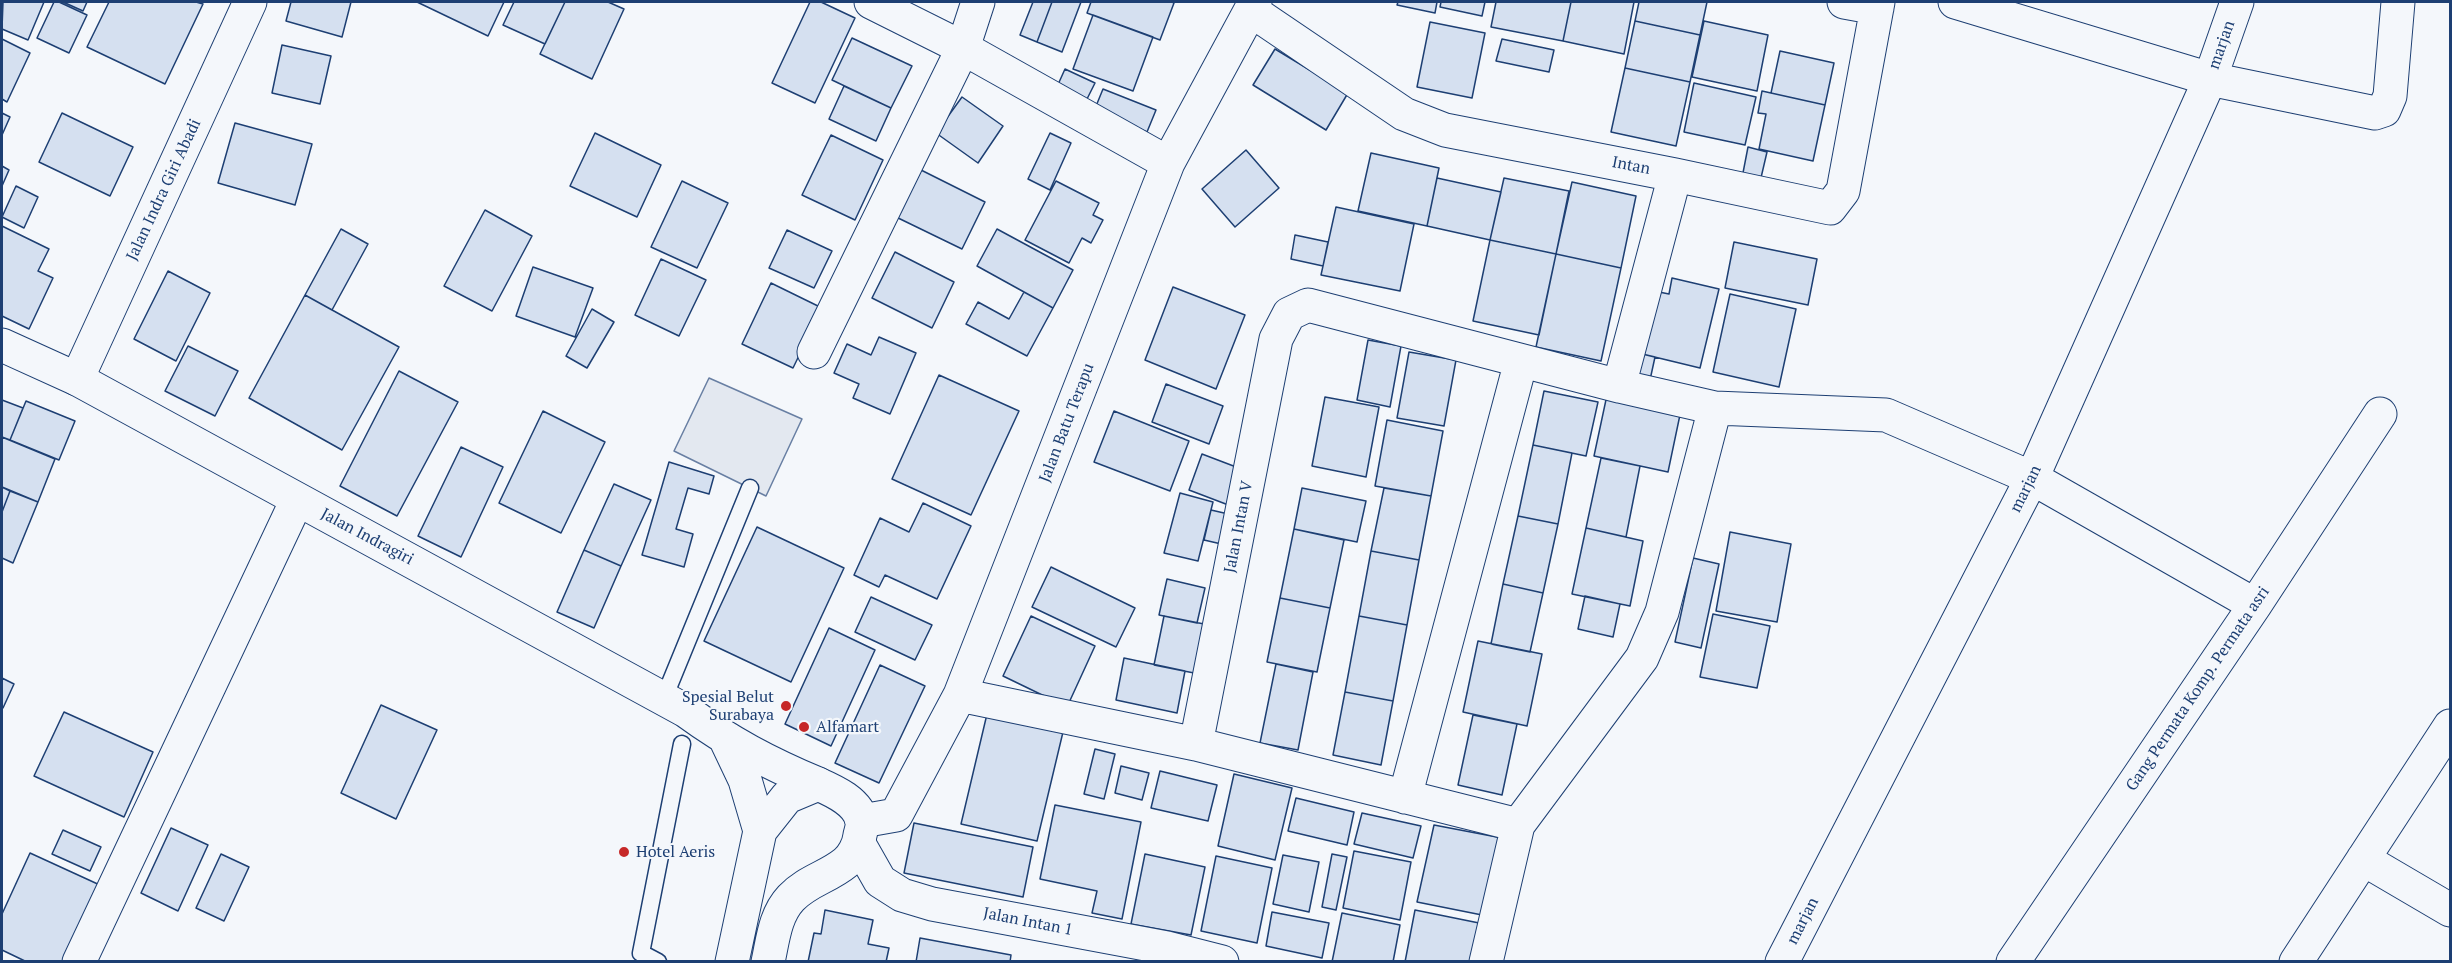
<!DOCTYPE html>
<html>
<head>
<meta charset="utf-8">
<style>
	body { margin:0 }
	#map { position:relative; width:2452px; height:963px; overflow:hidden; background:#f4f7fb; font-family:"PT Serif",serif }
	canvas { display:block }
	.frame { position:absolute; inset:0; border:3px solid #1d3f73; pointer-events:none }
</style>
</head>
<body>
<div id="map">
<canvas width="2452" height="963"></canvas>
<div class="frame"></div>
</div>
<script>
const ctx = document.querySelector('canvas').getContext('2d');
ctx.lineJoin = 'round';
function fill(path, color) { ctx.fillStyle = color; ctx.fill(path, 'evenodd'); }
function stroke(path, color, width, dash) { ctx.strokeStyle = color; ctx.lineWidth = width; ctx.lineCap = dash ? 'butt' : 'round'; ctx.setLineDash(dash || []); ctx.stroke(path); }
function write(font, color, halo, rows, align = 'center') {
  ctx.font = font + ' "PT Serif",serif'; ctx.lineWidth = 4.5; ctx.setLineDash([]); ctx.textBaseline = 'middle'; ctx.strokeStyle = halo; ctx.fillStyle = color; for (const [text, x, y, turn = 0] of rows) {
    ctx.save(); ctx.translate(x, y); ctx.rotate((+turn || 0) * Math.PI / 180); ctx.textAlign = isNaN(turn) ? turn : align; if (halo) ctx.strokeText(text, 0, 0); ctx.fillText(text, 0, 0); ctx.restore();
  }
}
const parking = new Path2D(`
	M709,378l93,41 -36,77 -92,-45z`);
fill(parking, '#e3e8f0');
stroke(parking, '#687fa3', 1.5);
const building = new Path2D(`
	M3,2h41l-16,38 -26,-11z
	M54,2h5l28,13 -18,38 -32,-15z
	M63,2h24l-4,9z
	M109,2h87l7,2 -38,80 -78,-37z
	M291,2h60l-9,35 -56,-16z
	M417,2h87l-16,34z
	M514,2h51l-20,42 -42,-19z
	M565,2h43l16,7 -32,70 -52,-25z
	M810,2h11l34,16 -40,85 -43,-20z
	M1033,2h19l-15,40 -17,-7z
	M1052,2h29l-19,50 -25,-10z
	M1091,2h81l2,1 -14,37 -73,-27z
	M1398,2h39l-2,11 -38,-8z
	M1441,2h44l-3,14 -42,-9z
	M1496,2h75l-8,39 -72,-14z
	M1571,2h63l-10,52 -61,-13z
	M1639,2h68l-7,33 -65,-14z
	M1093,15l60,22 -20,54 -60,-22z
	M1635,21l65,14 -10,47 -65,-14z
	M1704,21l64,14 -11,56 -65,-14z
	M1430,22l55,11 -13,65 -55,-11z
	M852,38l60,28 -21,42 -59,-28z
	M2,39l28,14 -23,49 -5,-3z
	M1502,39l52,11 -5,22 -53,-11z
	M282,45l49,11 -11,48 -48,-11z
	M1275,49l73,44 -22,37 -73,-45z
	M1780,51l54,12 -9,42 -54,-12z
	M1625,68l65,14 -14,64 -65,-14z
	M1065,69l30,14 -10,20 -29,-14z
	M1694,83l62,14 -11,48 -61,-13z
	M844,86l47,22 -15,33 -47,-22z
	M1103,89l53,21 -9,22 -53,-21z
	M1762,91l63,14 -12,56 -54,-12 7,-35 -8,-1z
	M962,97l41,29 -25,37 -42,-30z
	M2,113l8,4 -8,18z
	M62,113l71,34 -23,49 -71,-34z
	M235,123l77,21 -17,61 -77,-22z
	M595,133l66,32 -24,52 -67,-31z
	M1050,133l21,10 -21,47 -22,-11z
	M831,135l52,25 -28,60 -53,-25z
	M1748,147l19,5 -7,30 -18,-4z
	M1246,150l33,38 -44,39 -33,-38z
	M1371,153l68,15 -12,58 -69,-15z
	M2,166l7,4 -7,16z
	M917,168l68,34 -23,47 -68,-33z
	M1437,178l64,14 -11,48 -63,-14z
	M1504,178l65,13 -13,63 -66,-14z
	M682,181l46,22 -31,65 -46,-21z
	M1056,181l43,22 -6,12 10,5 -12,23 -9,-5 -13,25 -44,-23z
	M1572,182l64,14 -15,72 -65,-14z
	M16,186l22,11 -14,31 -22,-11z
	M1336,207l78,17 -14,67 -79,-16z
	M485,210l47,26 -40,75 -48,-25z
	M2,226l47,23 -11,22 15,7 -24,51 -27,-13z
	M341,229l27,15 -36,66 -27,-15z
	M997,229l76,41 -20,38 -76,-42z
	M787,230l45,21 -18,37 -45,-20z
	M1295,235l33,7 -5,24 -32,-7z
	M1490,240l66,14 -17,81 -66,-14z
	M1734,242l83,17 -9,46 -83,-17z
	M895,252l59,30 -22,46 -60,-30z
	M1556,254l65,14 -20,93 -65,-14z
	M661,259l45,21 -27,56 -44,-21z
	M533,267l60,21 -18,49 -59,-21z
	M168,271l42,22 -34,68 -42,-22z
	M1672,278l47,11 -19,79 -66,-16 15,-62 20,4z
	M771,283l51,25 -29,60 -51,-24z
	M1173,287l72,28 -29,74 -71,-29z
	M1024,292l29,16 -26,48 -61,-32 12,-22 31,17z
	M1730,294l66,15 -17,78 -66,-15z
	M305,295l94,52 -57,103 -93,-52z
	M592,309l22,13 -27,46 -21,-12z
	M879,337l37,16 -26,61 -37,-16 6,-14 -25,-11 13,-29 24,11z
	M1368,340l33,6 -11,61 -33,-7z
	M188,346l50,25 -23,45 -50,-25z
	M1409,352l47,8 -12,66 -47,-8z
	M1634,352l21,5 -5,23 -21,-5z
	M399,371l59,31 -61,114 -57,-30z
	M939,375l80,36 -48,104 -79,-36z
	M1166,384l57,22 -14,38 -57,-22z
	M1544,391l54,11 -12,54 -53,-11z
	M1607,395l74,15 -13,62 -74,-16z
	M1325,397l54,10 -13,70 -54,-11z
	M2,400l21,8 -13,32 -8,-3z
	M26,401l49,20 -16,39 -49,-20z
	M543,411l62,31 -44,91 -62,-30z
	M1114,411l75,30 -19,50 -76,-29z
	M1387,420l56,11 -12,65 -56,-10z
	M2,437l53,22 -17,43 -36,-15z
	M1533,445l39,8 -14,71 -40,-8z
	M461,447l42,20 -42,90 -43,-21z
	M1202,454l42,16 -13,36 -42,-16z
	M1601,458l39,8 -14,71 -40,-9z
	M669,462l45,14 -5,18 -21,-6 -12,41 17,5 -9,33 -42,-12z
	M614,484l37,16 -30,66 -37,-16z
	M2,487l8,4 -8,21z
	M1302,488l64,13 -9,41 -63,-13z
	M1384,488l47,8 -12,64 -48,-9z
	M10,491l28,11 -25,61 -11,-5v-46z
	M1180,493l33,9 -15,59 -34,-8z
	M923,503l48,23 -34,73 -52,-24 -6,12 -25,-12 26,-57 29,14z
	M1211,510l26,6 -7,30 -26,-6z
	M1518,516l40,8 -15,69 -40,-9z
	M757,527l87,41 -53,114 -87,-41z
	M1586,528l57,13 -13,65 -58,-12z
	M1294,529l50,11 -14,68 -50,-10z
	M1730,532l61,12 -14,78 -61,-11z
	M584,550l37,16 -27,62 -37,-16z
	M1371,551l48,9 -12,65 -48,-9z
	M1693,558l26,6 -18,84 -26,-6z
	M1051,567l84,41 -19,39 -84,-40z
	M1167,579l38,9 -8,35 -38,-8z
	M1503,584l40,9 -13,59 -39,-8z
	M1585,596l35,8 -7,33 -35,-8z
	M871,597l61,28 -17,35 -60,-28z
	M1280,598l50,10 -13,64 -50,-10z
	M1713,614l57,12 -13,62 -57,-11z
	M1031,616l64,30 -28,61 -64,-31z
	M1164,616l45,9 -10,49 -45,-9z
	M1359,616l48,9 -14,76 -48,-9z
	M829,628l46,22 -44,96 -46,-22z
	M1478,641l64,13 -15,72 -64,-14z
	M1124,658l61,13 -8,42 -61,-13z
	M1276,664l37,8 -15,78 -38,-7z
	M880,665l45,21 -46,97 -44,-20z
	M2,678l12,6 -11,24 -1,-1z
	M1345,692l48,9 -12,64 -48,-10z
	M381,705l56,25 -41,89 -55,-26z
	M64,712l89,40 -29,65 -90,-41z
	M987,714l76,18 -26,109 -76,-17z
	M1473,715l44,9 -15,71 -44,-10z
	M1095,749l20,5 -11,45 -20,-5z
	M1121,766l28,7 -7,27 -27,-7z
	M1160,771l57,14 -9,36 -57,-13z
	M1234,774l58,14 -17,72 -57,-14z
	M1296,798l58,14 -7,33 -59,-14z
	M1055,805l86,17 -19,97 -30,-6 5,-22 -57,-12z
	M1362,813l59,13 -8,32 -59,-14z
	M914,823l119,24 -10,50 -119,-24z
	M1434,825l68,13 -15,78 -70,-14z
	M171,828l37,17 -30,66 -37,-18z
	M63,830l38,17 -11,24 -38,-17z
	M1354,851l57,11 -11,58 -57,-12z
	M30,853l72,33 -35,76h-40l-25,-12v-36z
	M221,854l28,13 -25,54 -28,-13z
	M1145,854l60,13 -14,68 -60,-11z
	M1332,854l15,3 -11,53 -14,-3z
	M1283,855l36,7 -10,50 -36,-8z
	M1216,856l56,12 -15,75 -56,-12z
	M825,910l48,10 -5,24 21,4 -3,14h-78l6,-29 7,1z
	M1415,910l69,14 -7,38h-72z
	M1272,912l57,11 -7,35 -56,-12z
	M1342,913l58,12 -7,37h-61z
	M920,938l91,17 -1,7h-94z`);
fill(building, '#d5e0f0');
stroke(building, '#1d3f73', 1.5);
const service = new Path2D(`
	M664,698l86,-210
	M658,962l-17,-9 41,-209`);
const minor = new Path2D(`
	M871,2l92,46 205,115
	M1844,2l33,6
	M1955,2l255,77 165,34 9,-3 6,-14 8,-94
	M1252,11l152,103 41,16 230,45 155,33 13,-17 35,-189
	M814,352l149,-304 15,-46
	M77,379l173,-377
	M1619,386l56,-211
	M960,695l236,49 322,81
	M1196,744l80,-405 13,-25 19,-9 311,81 96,22 171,7 146,63 223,127
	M1405,797l116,-436
	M862,821l34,-6 64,-120 208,-532 87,-161
	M2363,859l87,51
	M79,962l218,-462
	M1486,962l32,-137 124,-167 20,-46 53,-204
	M1782,962l250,-484 178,-399 27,-77
	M2013,962l242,-357 125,-191
	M2296,962l154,-236`);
const tertiary = new Path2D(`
	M2,345l75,34 609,332c44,32 82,52 132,73
	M726,740l19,40 15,51`);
const secondary = new Path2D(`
	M859,844l21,37 22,14 30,9 235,44 55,14
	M732,962l28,-131 27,-34 31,-13c16,7 41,18 44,38 1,3 -1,9 -2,13 -1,10 -7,22 -15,28 -17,14 -38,18 -54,35 -16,17 -18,41 -23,64`);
stroke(service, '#1d3f73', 19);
stroke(minor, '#1d3f73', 35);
stroke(tertiary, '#1d3f73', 35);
stroke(secondary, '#1d3f73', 35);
stroke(service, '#f4f7fb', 16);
stroke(minor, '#f4f7fb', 33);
stroke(tertiary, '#f4f7fb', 33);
stroke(secondary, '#f4f7fb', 33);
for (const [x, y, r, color] of [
	[786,706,6,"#c62828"],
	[804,727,6,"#c62828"],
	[624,852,6,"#c62828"]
]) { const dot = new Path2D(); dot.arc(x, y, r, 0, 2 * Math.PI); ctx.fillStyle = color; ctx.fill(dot); stroke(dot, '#f4f7fb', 2); }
write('16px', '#1d3f73', '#f4f7fb', [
	["marjan",2222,45,-71],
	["Intan",1631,166,11],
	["Jalan Indra Giri Abadi",164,190,-65],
	["Jalan Batu Terapu",1067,423,-69],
	["marjan",2026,489,-64],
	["Jalan Intan V",1239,527,-79],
	["Jalan Indragiri",367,537,28],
	["Gang Permata Komp. Permata asri",2198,689,-56],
	["marjan",1803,921,-63],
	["Jalan Intan 1",1028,922,11]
]);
write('16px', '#1d3f73', '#f4f7fb', [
	["Spesial Belut",774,697,"right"],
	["Surabaya",774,715,"right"],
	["Alfamart",816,727],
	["Hotel Aeris",636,852]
], 'left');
</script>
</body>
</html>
